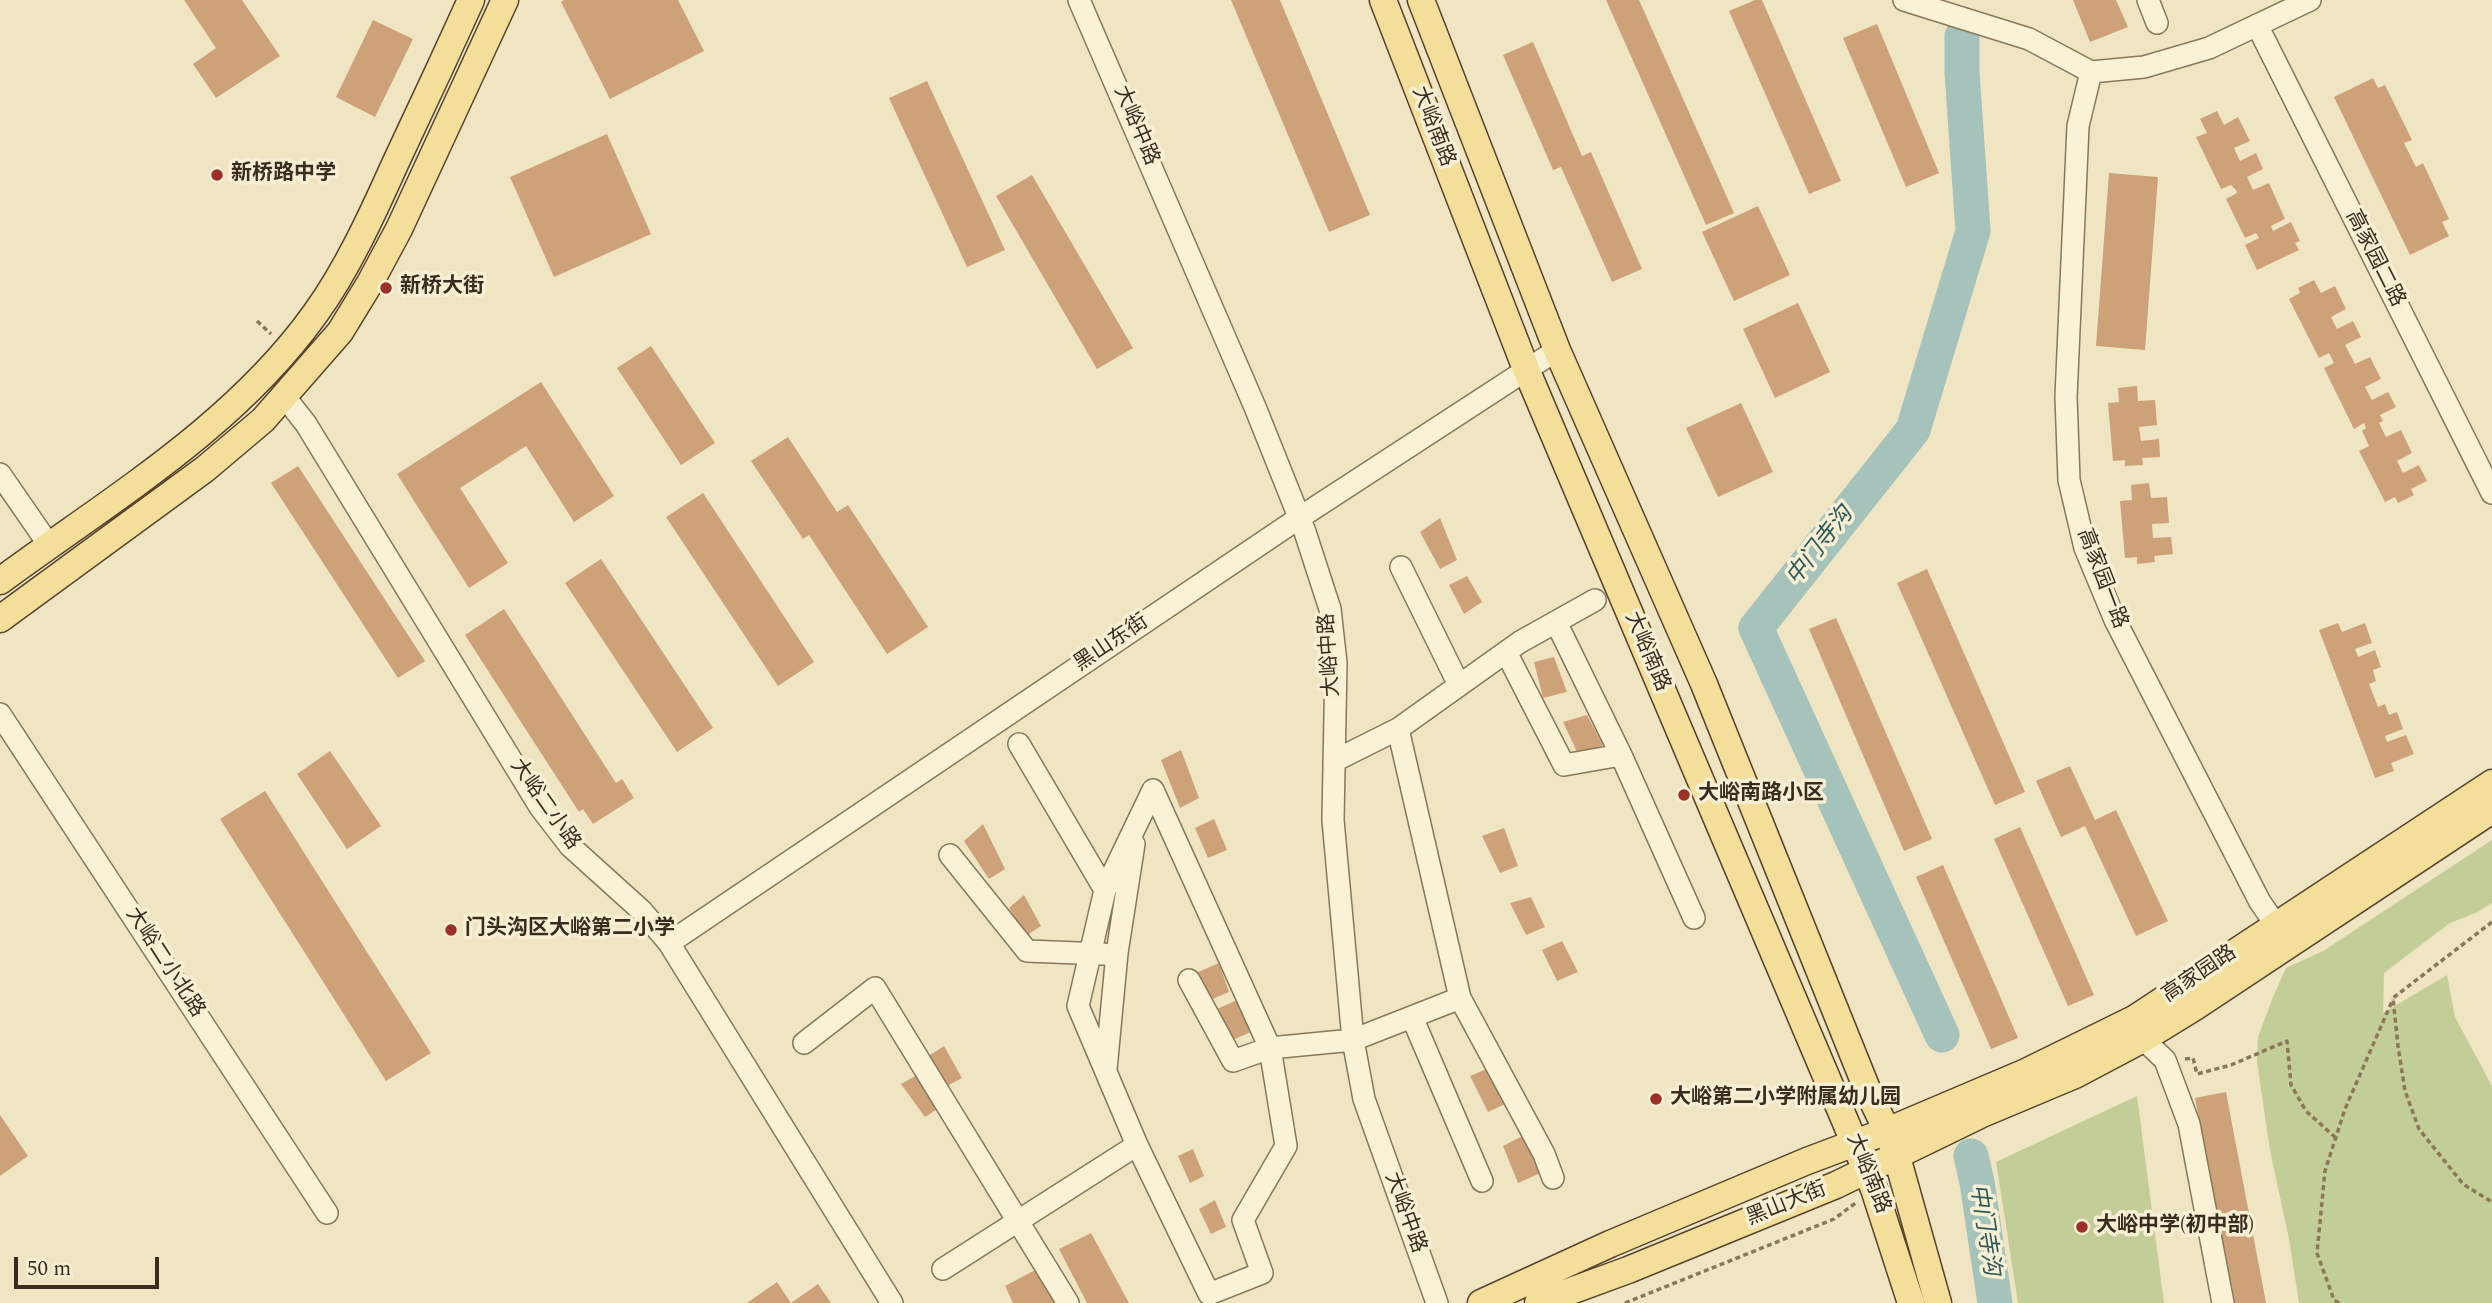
<!DOCTYPE html>
<html>
<head>
<meta charset="utf-8">
<style>
	body { margin:0 }
	#map { position:relative; width:2492px; height:1303px; overflow:hidden; background:#efe5c3; font-family:Spectral,serif }
	canvas { display:block }
	.scale { position:absolute; left:14px; top:1257px; width:145px; height:32px; box-sizing:border-box; border:4px solid #392d1e; border-top:0; padding-left:9px; font-size:21px; line-height:24px; white-space:nowrap; color:#392d1e; -webkit-text-stroke:5px #f6efd3; paint-order:stroke }
</style>
</head>
<body>
<div id="map">
<canvas width="2492" height="1303"></canvas>
<div class="scale">50 m</div>
</div>
<script>
const ctx = document.querySelector('canvas').getContext('2d');
ctx.lineJoin = 'round';
function fill(path, color) { ctx.fillStyle = color; ctx.fill(path, 'evenodd'); }
function stroke(path, color, width, dash) { ctx.strokeStyle = color; ctx.lineWidth = width; ctx.lineCap = dash ? 'butt' : 'round'; ctx.setLineDash(dash || []); ctx.stroke(path); }
function write(font, color, halo, rows, align = 'center') {
  ctx.font = font + ' Spectral,"Noto Sans SC",serif'; ctx.lineWidth = 7; ctx.setLineDash([]); ctx.textBaseline = 'middle'; ctx.strokeStyle = halo; ctx.fillStyle = color; for (const [text, x, y, turn = 0] of rows) {
    ctx.save(); ctx.translate(x, y); ctx.rotate((+turn || 0) * Math.PI / 180); ctx.textAlign = isNaN(turn) ? turn : align; if (halo) ctx.strokeText(text, 0, 0); ctx.fillText(text, 0, 0); ctx.restore();
  }
}
fill(new Path2D(`
	M2492,840v63l-14,9 -28,11 -66,50 -1,40 64,-38 8,42 37,69v217h-193l-10,-64 -19,-89 -13,-88 1,-25 15,-40 13,-29 37,-17z
	M2137,1096l27,207h-146l-22,-141z`), '#c3cd97');
stroke(new Path2D(`
	M1942,1035l-186,-407 157,-198 60,-199 -11,-159v-36
	M1971,1156l6,26 18,121`), '#a5c2bb', 35);
fill(new Path2D(`
	M184,0h58l38,56 -64,42 -23,-34 23,-16z
	M564,0h114l26,51 -94,48 -49,-97z
	M1231,0h49l90,215 -41,17z
	M1606,0h33l95,213 -28,12z
	M1755,0h7l79,181 -32,13 -80,-183z
	M2073,0h43l12,27 -38,15z
	M373,20l40,19 -38,78 -39,-20z
	M1877,24l62,149 -33,14 -63,-149z
	M1533,42l49,114 9,-4 51,117 -30,13 -51,-115 -8,3 -50,-115z
	M2373,78l5,10 7,-3 27,55 -8,3 12,24 7,-4 26,56 -7,3 7,14 -39,19 -76,-158z
	M927,81l78,169 -38,17 -78,-169z
	M2217,111l7,14 14,-8 12,24 -16,7 6,13 16,-8 7,16 -16,8 6,13 16,-7 16,36 -14,7 2,5 18,-9 9,19 -5,2 4,7 -42,20 -12,-25 14,-7 -3,-5 -11,5 -19,-39 11,-6 -1,-3 -5,-5 -10,4 -25,-52 11,-4 -7,-14z
	M607,134l44,100 -97,43 -44,-100z
	M2109,173l49,4 -13,173 -49,-4z
	M1032,175l101,173 -36,21 -101,-173z
	M1758,206l32,69 -56,26 -32,-69z
	M2314,280l7,13 14,-7 11,23 -15,8 6,12 16,-8 8,16 -16,8 10,19 15,-7 11,22 -16,8 7,13 16,-8 8,15 -16,8 3,6 -4,2 7,14 15,-7 11,23 -15,8 6,12 16,-8 8,16 -16,8 3,6 -16,8 -3,-6 -10,5 -26,-51 10,-5 -7,-15 4,-3 -2,-5 -10,6 -30,-61 10,-5 -5,-10 -10,5 -30,-59 11,-6 -2,-5z
	M1798,303l32,69 -55,26 -32,-69z
	M651,346l64,97 -34,22 -64,-97z
	M541,382l73,114 -40,26 -48,-76 -66,42 48,75 -39,25 -72,-114z
	M2137,386l1,15 17,-1 2,25 -18,2 2,14 18,-2 1,18 -18,1 1,7 -18,1v-6l-12,1 -5,-58 11,-1 -1,-14z
	M1741,403l32,69 -55,25 -32,-69z
	M788,437l49,75 11,-7 80,122 -41,27 -78,-119 -6,4 -52,-78z
	M298,466l127,195 -27,17 -127,-195z
	M2149,483l2,15 16,-1 2,26 -17,1 1,14 18,-1 2,17 -19,2 1,6 -18,2v-7l-12,1 -5,-57 12,-1 -1,-15z
	M703,493l111,169 -36,24 -112,-169z
	M1440,518l17,42 -17,9 -20,-37z
	M601,559l112,169 -36,24 -112,-169z
	M1927,569l98,223 -30,13 -98,-222z
	M1467,576l15,26 -18,12 -15,-29z
	M504,609l112,174 6,-4 12,19 -41,26 -10,-15 -4,3 -114,-177z
	M1836,618l96,221 -28,12 -95,-222z
	M2338,623l4,9 23,-9 7,20 -17,6 3,8 17,-7 6,17 -8,3 3,11 -7,3 9,23 7,-3 4,11 8,-3 6,17 -18,7 2,6 19,-7 8,19 -23,9 3,8 -19,7 -56,-148z
	M1554,657l13,35 -24,6 -9,-36z
	M1587,715l16,30 -24,11 -16,-34z
	M1181,750l18,48 -19,10 -19,-48z
	M330,751l51,75 -34,23 -50,-75z
	M2070,766l25,54 21,-10 52,111 -32,15 -51,-110 -24,11 -25,-56z
	M265,791l166,262 -45,28 -166,-262z
	M1214,819l13,31 -19,8 -13,-30z
	M983,824l22,45 -16,10 -25,-38z
	M2020,827l74,168 -26,11 -74,-167z
	M1504,828l14,38 -18,7 -18,-37z
	M1943,865l75,173 -27,11 -75,-172z
	M1024,895l17,31 -15,10 -17,-28z
	M1531,897l14,30 -19,8 -16,-32z
	M1562,941l16,31 -21,9 -15,-31z
	M1219,963l10,29 -21,9 -12,-28z
	M1237,1000l14,32 -21,9 -15,-31z
	M944,1046l18,32 -17,9 -18,-30z
	M1491,1067l14,37 -17,8 -18,-36z
	M921,1073l21,33 -17,11 -24,-33z
	M2226,1092l40,211h-33l-38,-205z
	M0,1115l28,41 -28,20z
	M1526,1134l19,37 -27,12 -15,-37z
	M1193,1149l11,27 -14,7 -12,-27z
	M1215,1200l11,27 -15,7 -12,-25z
	M1091,1233l38,70h-42l-28,-54z
	M1039,1268l18,35h-44l-8,-17z
	M777,1282l14,21 27,-19 13,19h-84z`), '#cea278');
const minor = new Path2D(`
	M1079,0l176,407 50,125 25,77 6,54 -3,157 20,220 11,59 73,204
	M1904,0l125,39 62,33 53,-5 65,-19 101,-48
	M2148,0l9,23
	M2257,25l235,468
	M2091,72l-13,54 -12,271 3,83 16,68 30,72 145,282 16,23
	M284,396l22,28 234,383 30,39 72,65 27,32 223,360
	M0,474l49,71
	M1401,567l58,118
	M1506,652l58,113 57,-10 -65,-133
	M0,714l327,499
	M1019,744l86,146
	M1621,755l73,163
	M1334,761l64,-32
	M950,855l77,96 77,3
	M669,943l630,-425 258,-168
	M1189,980l44,81 37,-13 83,-8 107,-42 84,156 9,24
	M1460,998l-62,-269 122,-87 75,-42
	M1412,1017l70,164
	M2143,1039l22,21 24,64 34,179
	M804,1043l71,-55 193,315
	M1106,1069l11,-116 17,-109
	M943,1269l194,-124 72,149 53,-21 -19,-53 43,-74 -16,-98 -117,-258 -48,100 -27,116 59,139`);
const major = new Path2D(`
	M1383,0l143,369 348,820 37,114
	M1421,0l136,350 147,334 163,405 20,42 10,26 41,146
	M0,581c110,-81 234,-154 315,-267 32,-44 58,-101 80,-150 26,-55 51,-109 76,-164
	M0,619l205,-150 58,-49 77,-88 30,-49 29,-54 106,-229
	M1481,1303l129,-59 197,-83 80,-30 139,-59 108,-53 358,-236
	M1538,1303l90,-33 208,-85 146,-71 93,-39 68,-36 52,-32 297,-197`);
stroke(minor, '#89775a', 24);
stroke(major, '#57442e', 29);
stroke(new Path2D(`
	M257,321l14,13
	M2492,922l-99,76 5,48 7,45 14,38 44,55 29,18
	M2185,1059l8,-1 4,16 34,-9 56,-24 4,44 15,26 30,27
	M1625,1303l209,-84 23,-17
	M2339,1303l-5,-3 -17,-47 8,-82 20,-62 48,-110`), '#89775a', 3.5, [5, 3.5]);
stroke(minor, '#f9f2d7', 21);
stroke(major, '#f3de9a', 26);
for (const [x, y, r, color] of [
	[217,175,7,"#9a3028"],
	[386,288,7,"#9a3028"],
	[1684,795,7,"#9a3028"],
	[451,930,7,"#9a3028"],
	[1656,1099,7,"#9a3028"],
	[2082,1227,7,"#9a3028"]
]) { const dot = new Path2D(); dot.arc(x, y, r, 0, 2 * Math.PI); ctx.fillStyle = color; ctx.fill(dot); stroke(dot, '#f6efd3', 2.5); }
write('21px', '#392d1e', '#f6efd3', [
	["大峪中路",1135,126,67],
	["大峪南路",1432,127,69],
	["高家园二路",2374,259,63],
	["高家园一路",2101,579,69],
	["黑山东街",1112,644,-34],
	["大峪南路",1646,652,67],
	["大峪中路",1331,655,-94],
	["大峪二小路",544,805,55],
	["大峪二小北路",164,963,57],
	["高家园路",2200,975,-34],
	["大峪南路",1867,1174,68],
	["黑山大街",1787,1205,-22],
	["大峪中路",1404,1213,70]
]);
write('bold 21px', '#392d1e', '#f6efd3', [
	["新桥路中学",231,175],
	["新桥大街",400,288],
	["大峪南路小区",1698,795],
	["门头沟区大峪第二小学",465,930],
	["大峪第二小学附属幼儿园",1670,1099],
	["大峪中学(初中部)",2096,1227]
], 'left');
write('italic 23px', '#2d5959', '#f6efd3', [
	["中门寺沟",1821,547,-52],
	["中门寺沟",1983,1230,81]
]);
</script>
</body>
</html>
